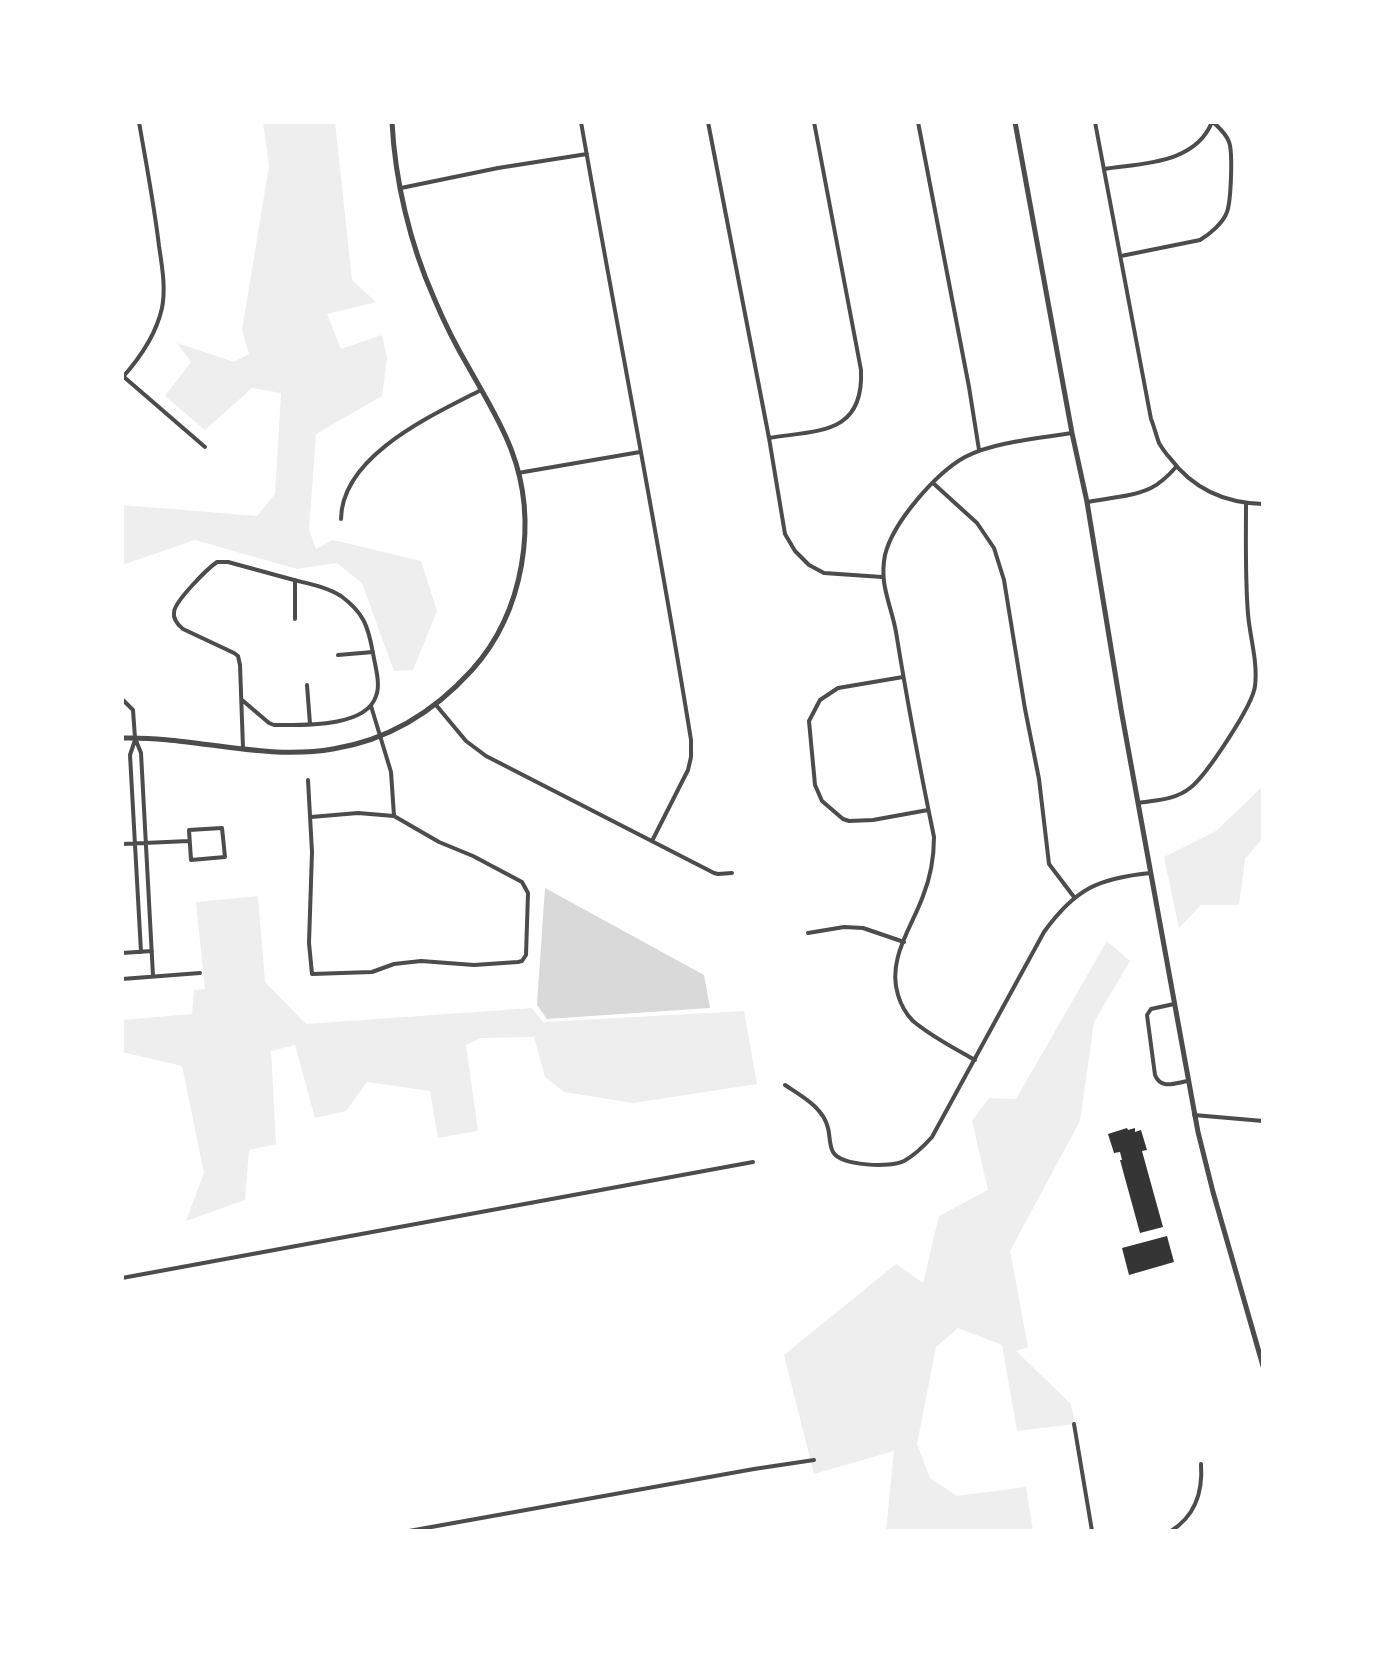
<!DOCTYPE html>
<html>
<head>
<meta charset="utf-8">
<style>
	body { margin:0 }
	#map { position:relative; width:1385px; height:1653px; overflow:hidden; background:#fff; font-family:"PT Sans",sans-serif }
	canvas { display:block }
	.frame { position:absolute; inset:0; border:124px solid #fff; pointer-events:none }
</style>
</head>
<body>
<div id="map">
<canvas width="1385" height="1653"></canvas>
<div class="frame"></div>
</div>
<script>
const ctx = document.querySelector('canvas').getContext('2d');
ctx.lineJoin = 'round';
function fill(path, color) { ctx.fillStyle = color; ctx.fill(path, 'evenodd'); }
function stroke(path, color, width, dash) { ctx.strokeStyle = color; ctx.lineWidth = width; ctx.lineCap = dash ? 'butt' : 'round'; ctx.setLineDash(dash || []); ctx.stroke(path); }
fill(new Path2D(`
	M263,122h72l17,158 24,22 -49,12 14,35 41,-14 5,23 -5,38 -66,38 -7,96 7,19 17,-9 88,21 16,50 -24,59 -19,1 -32,-88 -25,-20 -40,6 -102,-29 -73,25v-60l135,11 18,-22 6,-101 -29,-5 -47,42 -40,-34 26,-34 -14,-19 57,19 15,-8 -7,-24 27,-164z
	M1263,786v52l-18,21 -6,46h-38l-22,23 -15,-71 52,-26z
	M258,896l7,86 41,42 226,-16 11,14 201,-11 13,73 -124,19 -69,-11 -19,-15 -11,-40 -53,1 -15,7 12,86 -40,7 -8,-47 -63,-9 -21,29 -31,7 -20,-73 -24,6 5,93 -27,6 -4,50 -59,21 18,-48 -22,-107 -60,-14v-32l70,-6 2,-24 11,-1 -9,-87z
	M1107,941l23,20 -36,61 -14,99 -70,130 18,96 -12,4 55,53 4,20 -58,7 -15,-86 -44,-17 -22,19 -19,97 13,34 27,18 69,-9 7,44h-147l8,-80 -80,23 -30,-119 112,-91 27,19 16,-67 49,-26 -16,-69 17,-23 27,1z`), '#eee');
fill(new Path2D(`
	M545,888l159,87 6,33 -163,11 -10,-14z`), '#d9d9d9');
fill(new Path2D(`
	M1127,1128l1,2 7,-2v4l6,-2 6,20 -5,1 21,76 -23,6 -20,-73h2l-2,-8 -6,1 -6,-19z
	M1167,1236l7,26 -45,13 -7,-27z`), '#353535');
stroke(new Path2D(`
	M581,122c36,206 77,412 110,618v17l-3,13 -36,71
	M708,122l61,316 16,96 10,17 14,14 15,8 58,4
	M918,122l51,265 10,63
	M1095,122l56,297c3,7 5,16 8,24 3,5 7,11 11,15 23,31 55,45 93,46
	M1104,169c39,-6 91,-5 108,-47
	M401,188l97,-20 89,-14
	M1121,256l79,-16c10,-6 23,-17 27,-28 4,-11 6,-60 2,-70 -3,-9 -10,-14 -16,-20
	M124,377l81,70
	M122,378c18,-20 34,-43 40,-70 4,-20 0,-42 -3,-62 -5,-42 -13,-83 -20,-124
	M769,438c49,-8 95,-3 92,-68l-47,-248
	M518,473l122,-21
	M933,483l44,40 17,25 10,32 21,129 14,70 10,85 25,33
	M1087,502c20,-4 45,-5 64,-14 10,-5 18,-13 25,-21
	M341,519c1,-64 92,-104 140,-129
	M295,619v-39
	M338,655l35,-3
	M903,677l-65,11 -18,12 -11,21 6,64 7,16 21,18 6,2 24,-1 55,-10
	M307,685l3,39
	M122,699l11,11 2,28 6,15 12,223
	M242,700l27,23 5,2c27,0 92,3 102,-29 5,-12 -1,-30 -3,-43 -5,-27 -9,-40 -32,-57 -14,-9 -31,-12 -47,-16 -22,-6 -44,-12 -66,-18h-11c-10,7 -42,39 -43,50 -1,7 4,13 9,17l51,24 4,3 2,9 3,83
	M436,705l30,36 20,15 228,117 4,1 14,-1
	M371,706l20,66 3,44
	M135,740l-5,15 11,197
	M308,780l4,72 -3,91 3,31 60,-2 22,-8 27,-3 53,4 44,-3 4,-1 4,-6 2,-62 -6,-11 -49,-26 -34,-14 -45,-26 -36,-3 -47,4
	M1138,803c18,-3 37,-3 52,-15 16,-12 63,-83 65,-102 3,-24 -5,-48 -7,-72 -3,-37 -2,-74 -2,-110
	M222,828l3,29 -34,3 -2,-30z
	M122,844l67,-3
	M808,933l36,-6 19,1 41,14
	M122,953l30,-2
	M122,979l78,-6
	M1174,1004l-23,5 -4,6 8,60c6,15 20,8 33,6
	M975,1060c-21,-12 -43,-23 -62,-39 -8,-8 -12,-16 -15,-26 -11,-36 13,-66 25,-99 8,-20 11,-38 11,-59 -14,-68 -27,-137 -38,-205 -5,-28 -17,-47 -11,-77 8,-33 51,-82 80,-98 28,-15 76,-19 107,-24
	M785,1085c16,11 38,22 43,43 2,7 1,17 5,24 8,14 58,16 71,9 11,-6 20,-15 28,-24l112,-205c31,-43 54,-54 107,-59
	M1194,1115l69,6
	M122,1278l631,-116
	M1074,1424l18,107
	M409,1531l345,-62 60,-9
	M1171,1531c24,-15 32,-39 30,-67`), '#4c4c4c', 4);
stroke(new Path2D(`
	M1015,122l57,311 15,69 35,213 76,417 15,60 50,174
	M122,738c70,-2 141,23 211,11 56,-9 101,-37 139,-79 52,-58 67,-149 39,-221 -11,-29 -27,-54 -42,-81 -13,-22 -25,-46 -35,-70 -24,-54 -39,-117 -42,-176`), '#4c4c4c', 5);
</script>
</body>
</html>
